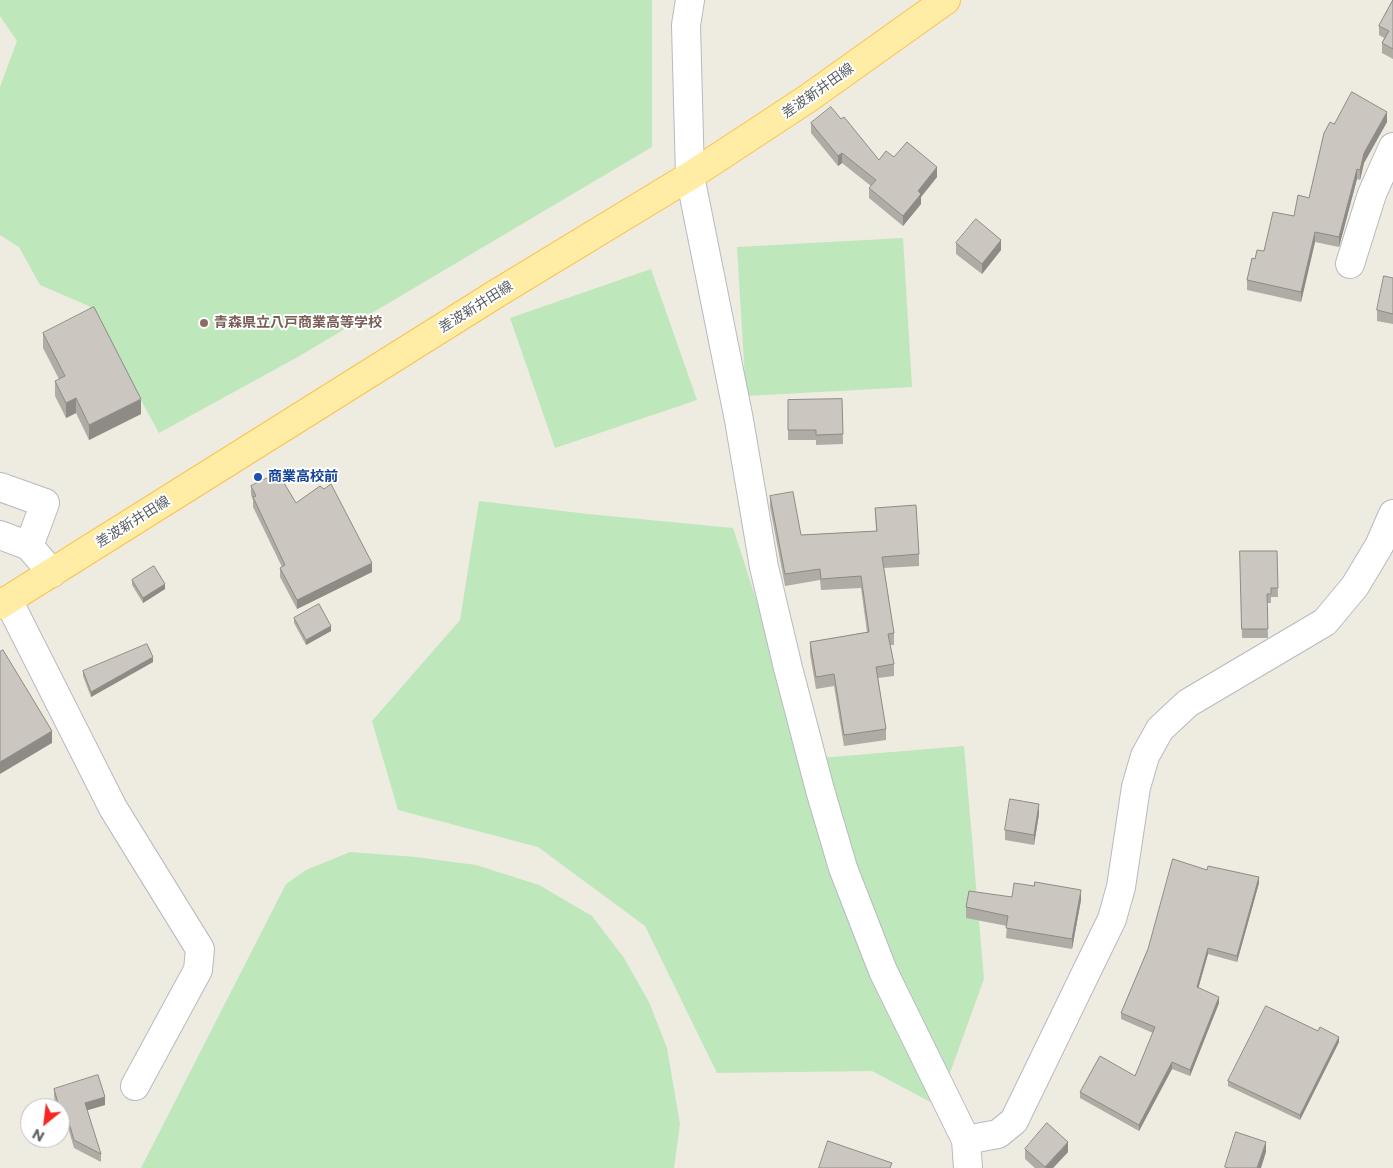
<!DOCTYPE html>
<html>
<head>
<meta charset="utf-8">
<style>
	body { margin:0 }
	#map { position:relative; width:1393px; height:1168px; overflow:hidden; background:#eeebe1; font-family:Montserrat,sans-serif }
	canvas { display:block }
	.north { position:absolute; left:20px; top:1098px; width:50px; height:50px; box-sizing:border-box; background:#fff; border:1px solid #bdbfc1; border-radius:50%; rotate:209deg; font-size:14px; font-weight:700; line-height:20px; text-align:center; color:#5a5f63 }
	.north::after { content:''; display:block; margin:auto; width:18px; height:22px; background:#f62620; clip-path:polygon(50% 0,100% 100%,50% 72%,0 100%) }
</style>
</head>
<body>
<div id="map">
<canvas width="1393" height="1168"></canvas>
<div class="north">N</div>
</div>
<script>
const ctx = document.querySelector('canvas').getContext('2d');
ctx.lineJoin = 'round';
function fill(path, color) { ctx.fillStyle = color; ctx.fill(path, 'evenodd'); }
function stroke(path, color, width, dash) { ctx.strokeStyle = color; ctx.lineWidth = width; ctx.lineCap = dash ? 'butt' : 'round'; ctx.setLineDash(dash || []); ctx.stroke(path); }
function write(font, color, halo, rows, align = 'center') {
  ctx.font = font + ' Montserrat,"Noto Sans JP",sans-serif'; ctx.lineWidth = 4; ctx.setLineDash([]); ctx.textBaseline = 'middle'; ctx.strokeStyle = halo; ctx.fillStyle = color; for (const [text, x, y, turn = 0] of rows) {
    ctx.save(); ctx.translate(x, y); ctx.rotate((+turn || 0) * Math.PI / 180); ctx.textAlign = isNaN(turn) ? turn : align; if (halo) ctx.strokeText(text, 0, 0); ctx.fillText(text, 0, 0); ctx.restore();
  }
}
fill(new Path2D(`
	M0,0h652v147l-356,211 -137,75 -70,-127 -49,-21 -21,-38 -19,-12v-148l17,-46 -17,-25z
	M903,238l9,149 -166,9 -9,-149z
	M651,269l46,131 -142,48 -45,-130z
	M479,501l109,13 145,14 75,231 156,-13 20,233 -46,127 -66,-35 -155,2 -72,-147 -107,-79 -140,-37 -26,-89 88,-101z
	M350,852l66,5 60,8 63,20 53,31 32,42 25,44 18,46 13,76 -6,44h-533l145,-284 20,-14z`), '#bee8bb');
const minor = new Path2D(`
	M690,0l-4,25 4,151 49,244 25,147 24,101 32,122 23,78 40,103 83,169 2,28
	M1350,264l22,-70 21,-47
	M0,487l45,16 -16,43
	M0,535l29,11 23,27
	M8,600l105,208 87,141 -2,21 -63,116
	M966,1140l32,-6 16,-13 98,-202 9,-32 15,-100 9,-31 15,-27 28,-26 137,-81 30,-36 24,-40 14,-32`);
const major = new Path2D(`
	M0,605l499,-313 191,-116 117,-77 139,-99`);
stroke(minor, '#b7babf', 30);
stroke(major, '#fbc24d', 30);
stroke(minor, '#fff', 28);
stroke(major, '#ffeca5', 28);
fill(new Path2D(`
	M1393,0v59l-11,-6v-10l2,-5 -5,-3v-9z
	M841,119l38,41 15,-3 43,20 -16,20v7l-18,22 -34,-28v-10l2,-2 -29,-23 -4,3 -27,-33v-10z
	M1387,122l-23,41 -4,17 -3,-1 -18,68 -24,-5 -14,60 -54,-12v-10l8,-21 9,-8 45,-53 25,-74z
	M956,243l45,7 -19,24 -26,-20z
	M1393,278v46l-16,-3v-11z
	M43,333l98,81 -52,26 -13,-27 -10,5 -11,-22v-15l4,-2 -16,-31z
	M842,399l1,45 -27,1v-5h-28v-40z
	M251,486l45,17 76,69 -75,37 -17,-32v-9l2,-1 -29,-60v-7l-2,-5z
	M770,496l31,39 75,-4 -1,-23 44,46v12l-35,2 10,65v12h-4l4,19v12l-16,2 8,51v11l-42,6 -10,-60 -18,3 -6,-35v-12l57,-10 -6,-44 -40,2 -1,-10 -35,6 -15,-79z
	M1240,551h37l1,46h-7v6h-4l1,35h-26z
	M132,580l33,9 -22,14 -11,-18z
	M294,618l37,13 -25,14 -12,-22z
	M153,662l-62,35 -8,-21v-5z
	M1039,814l-5,31 -29,-5v-10z
	M1207,870l52,13 -22,79 -29,-8 -10,34 21,15 -29,73 -18,-7 -33,62 -59,-33v-6l55,-16 18,-43 -32,-14v-6l27,-64z
	M1012,897l69,3 -9,49 -66,-11 1,-12 -41,-8v-11z
	M1339,1042l-39,78 -72,-34v-5z
	M54,1089l51,16 -18,5 14,44v8l-27,-14 -9,-31 -5,2v-11h-3l-3,-11z
	M1025,1149l43,3 -15,16h-18l-10,-9z`), '#afaba5');
fill(new Path2D(`
	M1387,112v10l-23,41 -4,17v-10l4,-17z
	M842,153v10l-4,3v-10z
	M937,167v10l-16,20v7l-18,22v-10l15,-25z
	M1357,169v10l-18,68v-10z
	M1315,232v10l-14,60v-10z
	M1001,240v10l-19,24v-10z
	M76,398v15l-10,5v-15z
	M141,399v15l-52,26v-15z
	M372,563v9l-75,37v-9z
	M165,584v5l-22,14v-5z
	M331,626v5l-25,14v-5z
	M153,657v5l-62,35v-5z
	M52,731v12l-52,31v-12z
	M1039,804v10l-5,31v-10z
	M1259,877v6l-22,79v-6z
	M1081,890v10l-9,49v-10z
	M1208,948v6l-11,39v-6z
	M1219,997v6l-29,73v-6z
	M1339,1037v5l-39,78v-5z
	M1172,1062v7l-33,62v-6z
	M105,1097v8l-20,6v-8z
	M65,1109v8l-5,2v-9z
	M1068,1142v10l-15,16h-8z
	M1266,1142v10l-5,16h-4z`), '#8e8b86');
const building = new Path2D(`
	M1393,0v49l-11,-6 7,-12 -10,-5z
	M1352,92l35,20 -23,41 -4,17 -3,-1 -18,68 -24,-5 -14,60 -54,-12 5,-22 3,1 2,-9 7,1 9,-39 21,4 4,-21 11,3 15,-65 6,-11 4,2z
	M831,107l10,12 3,-2 35,43 7,-9 8,6 13,-15 30,25 -19,24 3,3 -18,22 -34,-28 7,-8 -34,-27 -4,3 -27,-33z
	M976,219l25,21 -19,24 -26,-21z
	M1384,276l9,2v36l-16,-4z
	M94,307l47,92 -52,26 -13,-27 -10,5 -11,-22 10,-5 -22,-43z
	M842,399l1,35 -27,1v-5h-28v-30z
	M278,473l18,30 24,-17 4,3 7,-5 41,79 -75,37 -17,-32 5,-3 -32,-68 3,-1 -5,-10z
	M793,492l8,43 76,-4 -2,-23 41,-3 3,49 -37,3 12,76 -6,1 6,30 -18,3 10,62 -42,6 -10,-61 -18,3 -6,-35 59,-10 -8,-56 -40,3 -1,-10 -35,5 -15,-78z
	M1240,551h37l1,37h-7v6h-4l1,35h-26z
	M154,566l11,18 -22,14 -11,-18z
	M319,604l12,22 -25,14 -12,-22z
	M147,644l6,13 -62,35 -8,-21z
	M3,650l49,81 -52,31v-110z
	M1010,799l29,5 -5,31 -29,-5z
	M1173,859l34,11 1,-4 51,11 -22,79 -29,-8 -11,39 22,10 -29,73 -18,-8 -33,63 -59,-33 20,-36 35,20 20,-49 -34,-14 27,-64z
	M1035,882l46,8 -9,49 -66,-11 2,-12 -42,-9 3,-16 43,6 2,-14 20,3z
	M1266,1006l52,25 2,-4 19,10 -39,78 -72,-34z
	M98,1075l7,22 -20,6 16,51 -27,-14 -9,-31 -5,1 -6,-21z
	M1047,1123l21,19 -23,25 -20,-18z
	M1236,1132l30,10 -9,26h-29l-3,-1z
	M828,1141l64,22 -2,5h-71z`);
fill(building, '#cbc7c0');
stroke(building, '#8e8b86', 1);
for (const [x, y, r, color] of [
	[204,323,5,"#8d6e63"],
	[258,477,5,"#1a4fb4"]
]) { const dot = new Path2D(); dot.arc(x, y, r, 0, 2 * Math.PI); ctx.fillStyle = color; ctx.fill(dot); stroke(dot, '#fff', 2); }
write('14px', '#5a5f63', '#fff', [
	["差波新井田線",818,91,-35],
	["差波新井田線",476,307,-32],
	["差波新井田線",133,522,-32]
]);
write('bold 14px', '#785e54', '#fff', [
	["青森県立八戸商業高等学校",214,323]
], 'left');
write('bold 14px', '#164399', '#fff', [
	["商業高校前",268,477]
], 'left');
</script>
</body>
</html>
